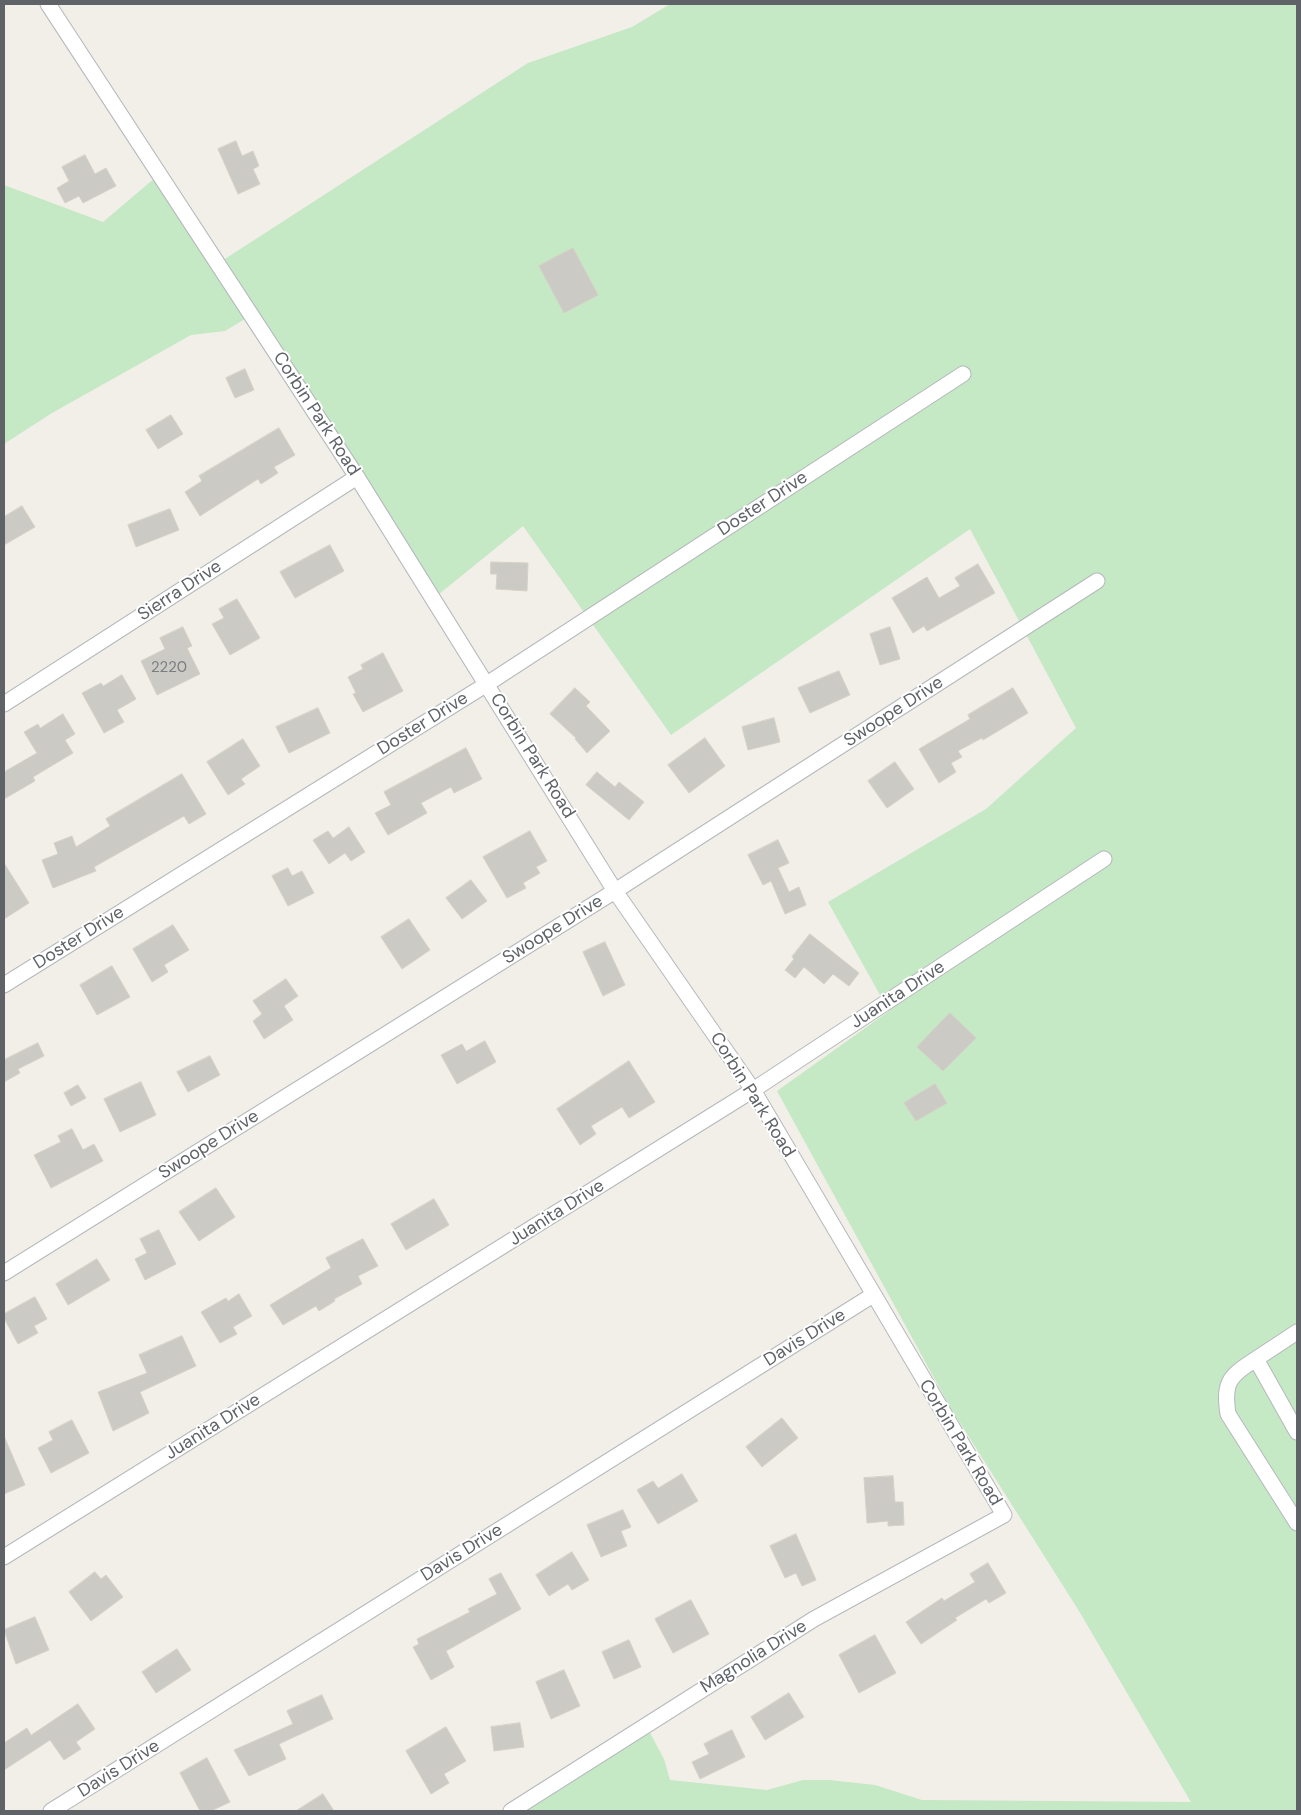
<!DOCTYPE html>
<html>
<head>
<meta charset="utf-8">
<style>
	body { margin:0 }
	#map { position:relative; width:1301px; height:1815px; overflow:hidden; background:#f1efe8; font-family:"DM Sans",sans-serif }
	canvas { display:block }
	.frame { position:absolute; inset:0; border:5px solid #5f6368; pointer-events:none }
</style>
</head>
<body>
<div id="map">
<canvas width="1301" height="1815"></canvas>
<div class="frame"></div>
</div>
<script>
const ctx = document.querySelector('canvas').getContext('2d');
ctx.lineJoin = 'round';
function fill(path, color) { ctx.fillStyle = color; ctx.fill(path, 'evenodd'); }
function stroke(path, color, width, dash) { ctx.strokeStyle = color; ctx.lineWidth = width; ctx.lineCap = dash ? 'butt' : 'round'; ctx.setLineDash(dash || []); ctx.stroke(path); }
function write(font, color, halo, rows, align = 'center') {
  ctx.font = font + ' "DM Sans",sans-serif'; ctx.lineWidth = 4; ctx.setLineDash([]); ctx.textBaseline = 'middle'; ctx.strokeStyle = halo; ctx.fillStyle = color; for (const [text, x, y, turn = 0] of rows) {
    ctx.save(); ctx.translate(x, y); ctx.rotate((+turn || 0) * Math.PI / 180); ctx.textAlign = isNaN(turn) ? turn : align; if (halo) ctx.strokeText(text, 0, 0); ctx.fillText(text, 0, 0); ctx.restore();
  }
}
fill(new Path2D(`
	M670,4h627v1807h-773l125,-80 15,28 6,21 97,10 36,-10h26l46,5 47,15 269,2 -112,-191 -129,-204 -173,-316 112,-80 -61,-109 158,-93 90,-81 -106,-199 -299,206 -148,-209 -90,73 -188,-280 -20,12 -34,4 -139,78 -48,31v-259l99,37 53,-45 55,91 317,-205 104,-36z`), '#c5e8c5');
const building = new Path2D(`
	M236,141l6,15 11,-5 6,15 -6,3 7,15 -22,10 -20,-45z
	M85,155l10,19 11,-6 10,18 -33,17 -4,-7 -14,7 -8,-15 12,-7 -7,-14z
	M573,248l25,47 -34,18 -25,-47z
	M245,369l9,21 -19,8 -9,-20z
	M171,415l12,19 -25,15 -12,-19z
	M279,428l16,27 -21,12 4,6 -17,11 -3,-5 -58,37 -15,-24 17,-11 -3,-5z
	M22,506l13,21 -31,18v-28z
	M170,509l9,21 -43,17 -8,-22z
	M330,545l14,26 -49,27 -15,-26z
	M491,562l37,1 -1,28 -31,-2 1,-15h-6z
	M978,564l17,29 -68,38 -3,-5 -11,7 -21,-35 35,-21 12,21 21,-12 -5,-8z
	M237,599l23,39 -30,17 -18,-31 12,-6 -5,-9z
	M183,627l9,19 -5,2 13,26 -43,21 -16,-34 24,-12 -5,-11z
	M890,627l10,32 -20,6 -10,-31z
	M383,653l20,38 -40,21 -10,-18 3,-1 -8,-16 15,-8 -2,-4z
	M839,671l11,24 -40,18 -12,-25z
	M122,675l14,24 -19,11 7,12 -20,11 -22,-40 19,-10 2,3z
	M575,688l15,14 -4,4 24,25 -23,22 -12,-14 1,-1 -26,-24z
	M1013,688l15,25 -45,27 -1,-2 -24,13 4,6 -11,6 5,9 -17,11 -20,-34 51,-30 -2,-4z
	M318,708l12,25 -41,20 -13,-26z
	M63,714l12,20 -10,6 8,13 -40,24 2,4 -31,18v-27l33,-19 -13,-21 14,-8 2,4z
	M774,718l6,24 -32,8 -6,-23z
	M705,738l20,28 -36,27 -21,-28z
	M243,739l17,27 -19,13 4,5 -17,11 -21,-33z
	M466,748l16,31 -28,14 -3,-6 -30,16 6,10 -39,22 -13,-22 16,-8 -7,-13z
	M895,762l19,27 -27,19 -19,-27z
	M597,772l18,15 4,-5 25,20 -15,18 -43,-35z
	M182,774l24,40 -17,10 -5,-8 -90,51 2,4 -43,17 -11,-28 16,-6 -4,-11 18,-7 4,11 34,-21 -4,-7z
	M349,827l16,25 -14,9 -6,-8 -16,11 -16,-24 15,-9 5,7z
	M530,831l17,30 -11,6 4,6 -17,10 3,5 -19,10 -24,-41z
	M778,840l11,23 -11,5 11,24 10,-5 7,18 -21,9 -14,-33 -8,4 -15,-30z
	M4,863l25,40 -25,16z
	M288,868l4,8 10,-5 12,22 -26,13 -16,-30z
	M471,880l16,21 -25,18 -16,-21z
	M409,919l21,31 -28,19 -21,-32z
	M173,925l16,25 -25,15 4,7 -16,10 -19,-33z
	M810,934l49,39 -10,13 -16,-12 -9,10 -20,-17 -9,11 -10,-8 9,-11 -2,-2z
	M605,942l20,43 -22,11 -20,-44z
	M112,966l18,31 -33,18 -17,-30z
	M286,979l12,17 -14,10 9,14 -29,19 -11,-18 9,-7 -9,-13z
	M950,1013l26,25 -33,33 -26,-24z
	M485,1041l11,21 -39,22 -16,-29 21,-11 4,7z
	M38,1043l6,13 -26,13 2,4 -16,9v-22z
	M210,1056l10,19 -32,17 -11,-20z
	M629,1061l26,41 -26,16 -7,-11 -31,19 5,8 -16,11 -23,-36z
	M141,1082l15,33 -36,17 -16,-33z
	M935,1084l12,19 -31,18 -12,-18z
	M78,1085l8,13 -15,8 -7,-13z
	M72,1129l11,21 11,-6 9,17 -52,27 -17,-33 27,-13 -3,-6z
	M216,1188l19,29 -36,24 -20,-29z
	M434,1199l15,26 -43,25 -15,-26z
	M159,1230l17,34 -31,16 -10,-21 12,-6 -7,-14z
	M363,1239l15,27 -20,10 4,8 -28,15 1,2 -16,10 -3,-5 -33,19 -13,-20 61,-37 -5,-10z
	M97,1259l13,21 -42,25 -12,-21z
	M239,1294l13,22 -19,11 4,7 -17,9 -19,-31 25,-14 2,3z
	M35,1297l12,22 -13,7 4,7 -20,11 -14,-26v-4z
	M182,1336l14,30 -56,26 9,21 -36,18 -15,-39 49,-19 -8,-18z
	M782,1418l16,20 -36,29 -16,-20z
	M72,1420l17,33 -38,20 -13,-25 15,-8 -4,-8z
	M4,1436l21,49 -21,9z
	M682,1474l16,27 -40,23 -21,-34 16,-9 5,7z
	M893,1476l2,26h8l1,23 -16,1v-5l-21,2 -3,-45z
	M623,1510l8,17 -10,4 6,15 -26,11 -14,-32z
	M796,1534l20,46 -14,6 -6,-13 -11,5 -15,-32z
	M572,1552l17,28 -17,10 -4,-6 -19,12 -13,-21z
	M988,1563l18,30 -17,10 -3,-4 -31,19 2,2 -36,24 -15,-22 36,-24 2,3 31,-19 -5,-8z
	M95,1572l6,7 5,-4 17,22 -32,24 -22,-29z
	M501,1573l20,36 -75,42 8,16 -23,13 -18,-33 6,-3 -2,-5 53,-27 -2,-3 29,-15 -8,-15z
	M691,1600l18,34 -36,19 -18,-34z
	M35,1617l14,33 -33,14 -12,-34z
	M875,1635l21,38 -37,20 -20,-38z
	M629,1640l12,27 -27,12 -12,-27z
	M177,1649l14,21 -35,23 -14,-21z
	M564,1670l16,36 -29,13 -15,-37z
	M789,1693l15,24 -39,23 -14,-23z
	M322,1695l11,24 -54,25 7,15 -37,17 -15,-26 59,-26 -6,-13z
	M78,1704l17,25 -19,13 5,7 -17,11 -14,-20 -46,30v-27l23,-15 4,7z
	M520,1723l4,24 -30,4 -3,-24z
	M446,1727l20,34 -22,13 5,9 -18,11 -25,-43z
	M732,1730l13,27 -45,22 -8,-17 17,-8 -5,-10z
	M207,1758l23,44 -19,9h-11l-20,-38z
	M323,1794l11,17h-38z`);
fill(building, '#cccac5');
stroke(building, '#d6d1c6', 1);
const minor = new Path2D(`
	M48,4l309,473 258,414 138,199 251,425 -190,104 -303,192
	M4,704l353,-227
	M4,985l483,-301 476,-310
	M4,1273l611,-382 482,-310
	M1297,1332l-41,27 41,73
	M1256,1359c-26,17 -33,22 -28,55l69,109
	M4,1557l749,-467 351,-231
	M51,1811l822,-516`);
stroke(minor, '#b5b8bc', 17);
stroke(minor, '#fff', 15);
write('15px', '#7a7d7f', null, [
	["2220",169,668]
]);
write('18px', '#5f6368', '#fff', [
	["Corbin Park Road",316,414,57],
	["Doster Drive",763,504,-33],
	["Sierra Drive",180,591,-33],
	["Swoope Drive",894,712,-33],
	["Doster Drive",423,724,-32],
	["Corbin Park Road",532,756,58],
	["Swoope Drive",553,930,-32],
	["Doster Drive",79,938,-32],
	["Juanita Drive",898,995,-33],
	["Corbin Park Road",752,1095,58],
	["Swoope Drive",209,1145,-32],
	["Juanita Drive",557,1213,-32],
	["Davis Drive",805,1338,-32],
	["Juanita Drive",213,1427,-32],
	["Corbin Park Road",960,1443,59],
	["Davis Drive",462,1553,-32],
	["Magnolia Drive",754,1657,-32],
	["Davis Drive",119,1769,-32]
]);
</script>
</body>
</html>
